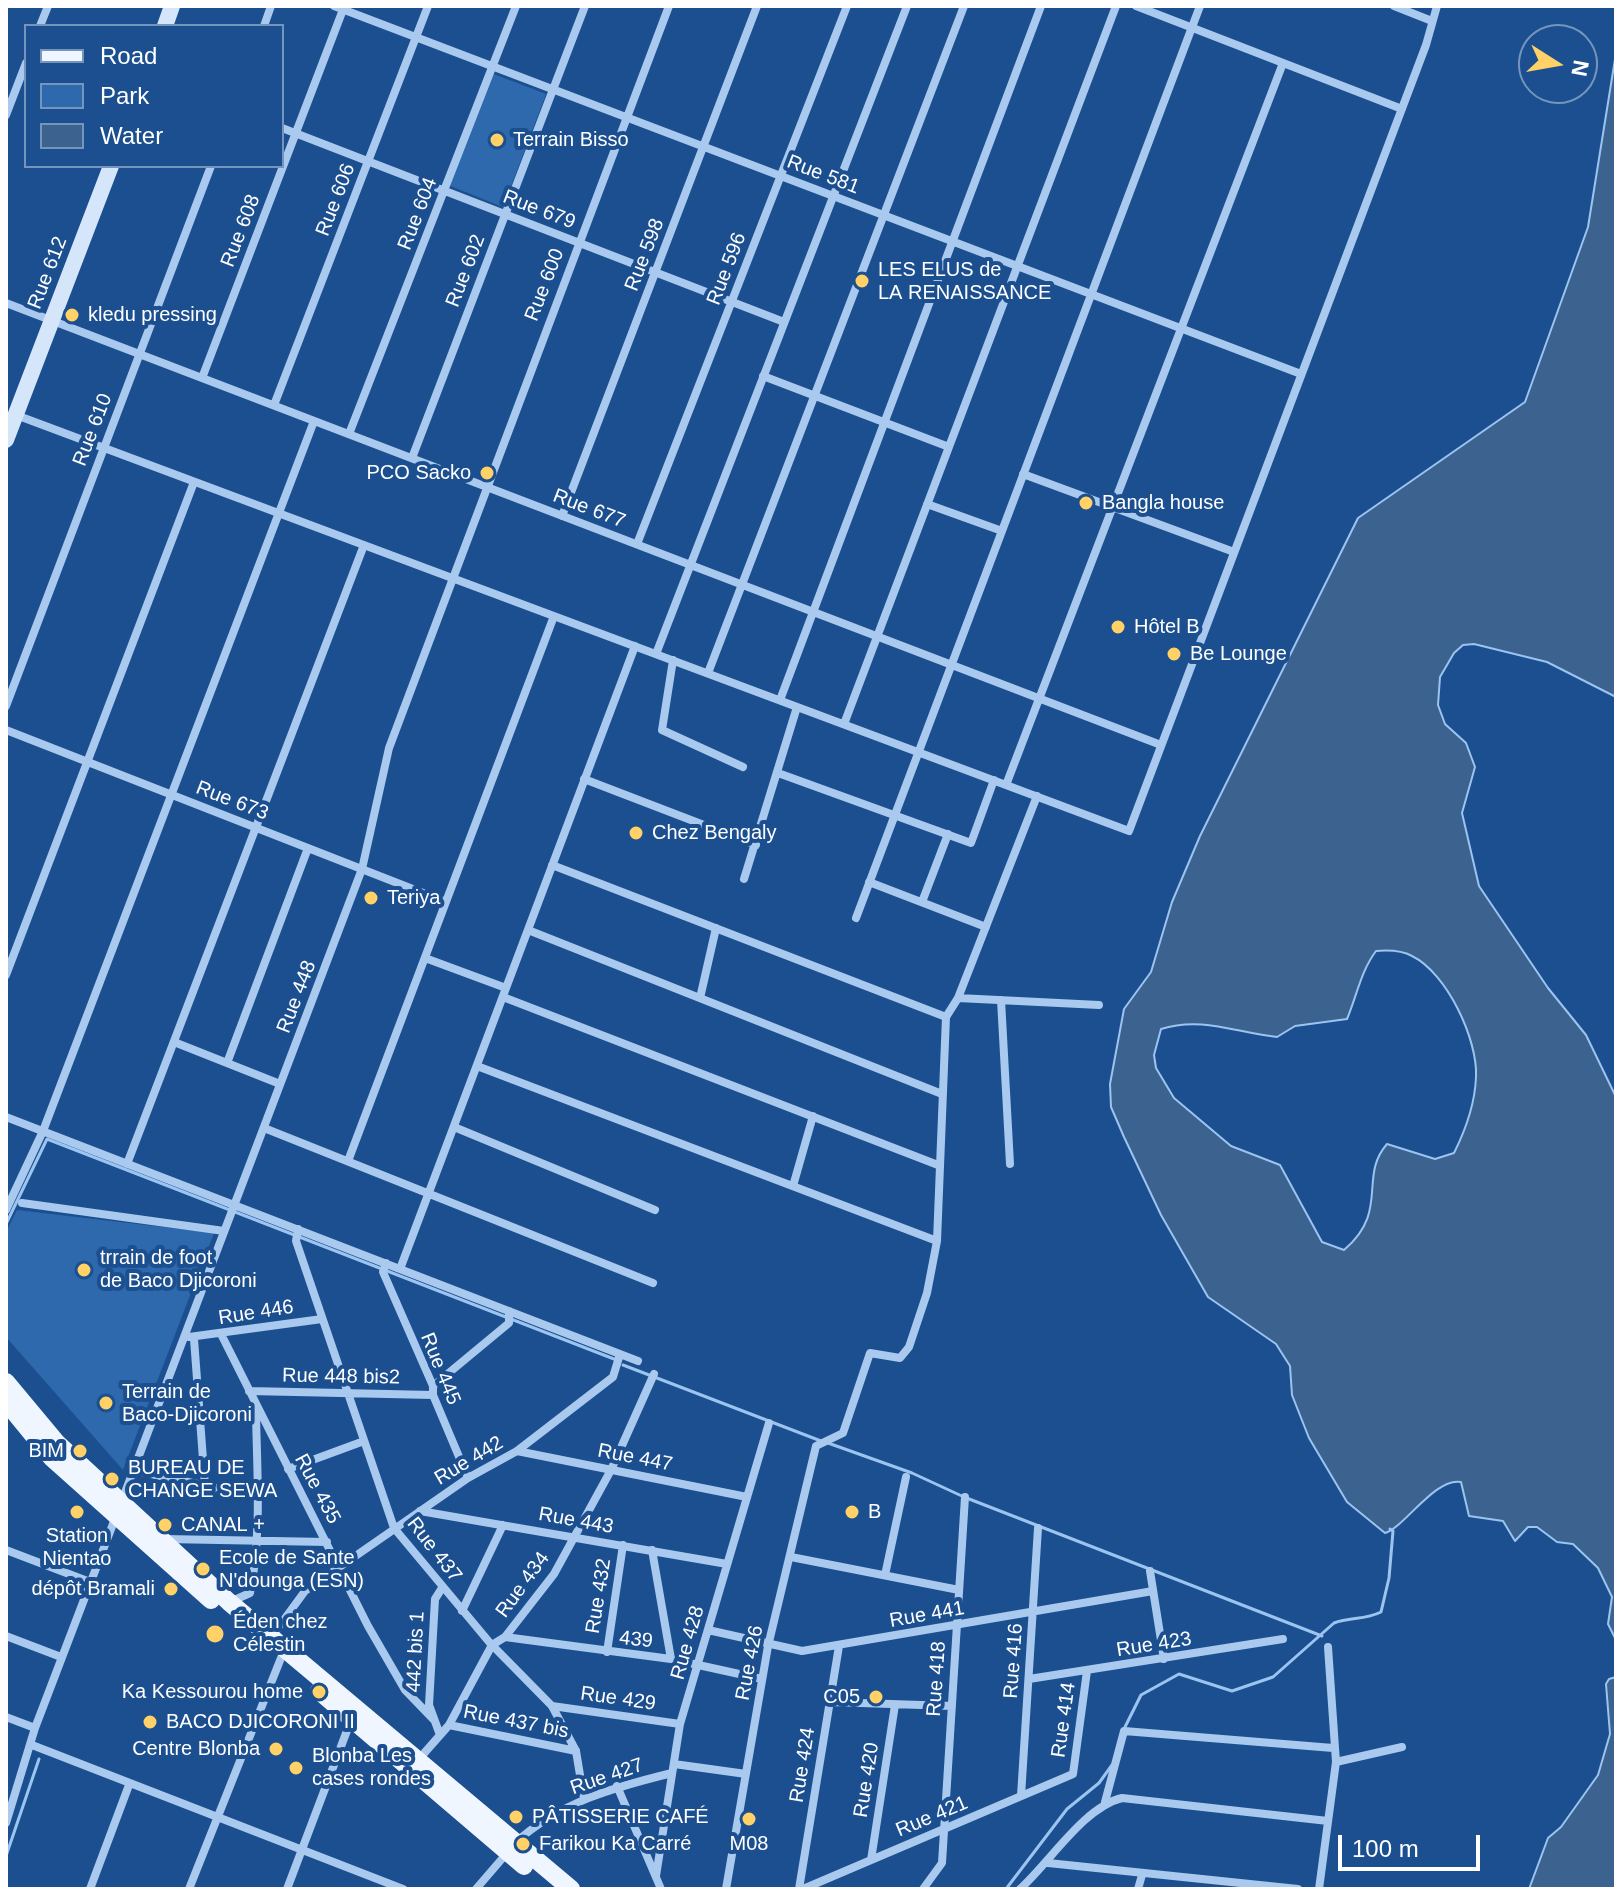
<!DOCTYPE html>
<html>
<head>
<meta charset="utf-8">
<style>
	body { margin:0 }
	#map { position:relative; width:1622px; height:1895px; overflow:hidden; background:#1b4f8f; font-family:Arial,sans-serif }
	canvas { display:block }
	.frame { position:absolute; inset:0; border:8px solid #fff; pointer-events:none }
	.legend { position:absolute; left:24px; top:24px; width:260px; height:144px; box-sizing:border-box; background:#1b4f8f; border:2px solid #7695bc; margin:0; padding:10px 14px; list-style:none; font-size:24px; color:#fff }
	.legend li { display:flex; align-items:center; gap:16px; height:40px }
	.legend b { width:40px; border:2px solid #7695bc }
	.north { position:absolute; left:1518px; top:24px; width:80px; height:80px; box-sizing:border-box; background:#1b4f8f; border:2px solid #7695bc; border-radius:50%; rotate:101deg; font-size:22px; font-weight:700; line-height:32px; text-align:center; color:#fff }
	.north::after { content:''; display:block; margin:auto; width:28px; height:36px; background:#ffd166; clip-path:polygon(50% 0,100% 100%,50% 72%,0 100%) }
	.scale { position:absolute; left:1338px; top:1835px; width:142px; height:36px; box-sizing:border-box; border:4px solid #fff; border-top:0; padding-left:10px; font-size:24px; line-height:28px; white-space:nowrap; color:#fff; -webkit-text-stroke:6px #1b4f8f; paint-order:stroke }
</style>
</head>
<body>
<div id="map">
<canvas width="1622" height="1895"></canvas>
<div class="frame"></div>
<ul class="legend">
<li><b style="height:10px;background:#f0f6ff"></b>Road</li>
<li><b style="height:22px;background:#2e69ad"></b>Park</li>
<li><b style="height:22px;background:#3c6290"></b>Water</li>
</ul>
<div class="north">N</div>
<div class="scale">100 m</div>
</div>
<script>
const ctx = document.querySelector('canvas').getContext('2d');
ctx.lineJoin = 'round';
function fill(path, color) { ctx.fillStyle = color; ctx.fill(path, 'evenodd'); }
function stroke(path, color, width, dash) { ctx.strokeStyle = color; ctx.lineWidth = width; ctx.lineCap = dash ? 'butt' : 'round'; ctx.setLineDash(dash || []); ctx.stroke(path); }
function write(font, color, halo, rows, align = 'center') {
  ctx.font = font + ' Arial,sans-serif'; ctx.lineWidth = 8; ctx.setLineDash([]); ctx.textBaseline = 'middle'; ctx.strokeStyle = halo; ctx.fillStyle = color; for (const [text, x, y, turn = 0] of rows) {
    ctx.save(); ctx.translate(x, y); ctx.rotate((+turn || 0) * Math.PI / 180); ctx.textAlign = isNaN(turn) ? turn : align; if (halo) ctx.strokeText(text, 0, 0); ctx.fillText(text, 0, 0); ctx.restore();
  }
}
fill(new Path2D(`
	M491,73l55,21 -43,113 -55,-22z
	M17,1210l197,23 -91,237 -117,-133v-105z`), '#2e69ad');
const water = new Path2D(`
	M1616,53v644l-69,-35 -73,-18 -11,1 -9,8 -14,24 -2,28 7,19 21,19 9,24 -13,46 17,73 69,102 38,47 30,62v543l-8,-16 4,-27 -14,-29 -25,-24 -16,-2 -20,-15h-9l-13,14 -12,-20 -34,-5 -8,-34c-26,-5 -57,46 -76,51l-38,-31 -38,-64 -17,-43 -2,-29 -14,-22 -68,-47 -47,-82 -37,-78 -13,-30 -1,-23 14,-75 27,-37 21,-70 28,-66 158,-318 167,-116 63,-175zM1376,951c12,-1 25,-1 36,5 35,17 66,84 64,121 -1,27 -10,52 -22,76l-19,6 -48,-15c-29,33 3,67 -43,106l-22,-8 -42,-77 -49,-19 -57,-48 -18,-30 -2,-13 7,-26c41,-13 76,4 116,8l18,-11 52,-7c10,-24 14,-48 29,-68z
	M1616,1677v212h-87l19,-51 13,-11 37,-52 12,-41 -4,-50 3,-5z`);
fill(water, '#3c6290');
stroke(water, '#9cc4f0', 2);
stroke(new Path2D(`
	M6,1224l41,-85 567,220
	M623,1365l198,76
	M828,1443l84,30 52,24 358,139
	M1125,1727l16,-32 38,-21 53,17 41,-14 61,-54c16,-6 31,-3 47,-11l8,-34 4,-47 -3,-2
	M6,1856l33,-97
	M1006,1889l61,-80 32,-26 13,-18`), '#9cc4f0', 3);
stroke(new Path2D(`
	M334,6l967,368
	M1136,6l266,103
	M1394,6l38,15
	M40,26l8,-20
	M264,26l7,-20
	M6,115l20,-52
	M282,128l502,194
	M6,303l1155,442
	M763,376l186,71
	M202,378l142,-371
	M274,405l154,-399
	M16,415l1113,416 297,-786 11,-39
	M349,434l167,-428
	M412,458l173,-452
	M1023,474l211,78
	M927,504l75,27
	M562,516l195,-510
	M637,544l210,-538
	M656,654l251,-648
	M673,660l-11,70 81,37
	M708,673l256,-667
	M780,700l261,-694
	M6,706l205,-540
	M844,724l272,-718
	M6,730l440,172
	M778,773l193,70 23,-63
	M584,779l172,66
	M1006,785l277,-722
	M552,865l394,152
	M744,879l53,-172
	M869,882l117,45
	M922,902l26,-68
	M856,918l344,-912
	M528,930l414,164
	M425,958l81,30
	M6,975l188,-493
	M503,997l435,168
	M700,998l16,-70
	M958,998l141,7
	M1001,1000l9,164
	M174,1042l106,42
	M227,1063l81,-215
	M477,1066l460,175
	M6,1117l632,244
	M454,1127l201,83
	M264,1128l389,155
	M348,1161l206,-545
	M127,1164l237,-619
	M793,1186l20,-70
	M22,1203l202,28
	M6,1210l37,-79 271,-710
	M298,1229l-2,12 98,287 96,115 62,63 24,45 8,48
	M386,1263l-3,9 50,114v9l35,83
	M400,1269l235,-623
	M221,1334l147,292 37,64 29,30
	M189,1337l133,-18
	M194,1339l11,147
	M433,1386l76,-63v-12
	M249,1391l184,4
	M517,1451l230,46
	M288,1469l76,-28
	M133,1470l124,27
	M121,1503l241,-634 27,-121 280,-742
	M420,1511l307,53
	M165,1539l162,3
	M6,1550l84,32
	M652,1550l19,109
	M791,1557l168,33
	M1150,1571l14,88
	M885,1575l21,-98
	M230,1602l20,-9c12,-59 7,-120 6,-180
	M462,1611l41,-86
	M708,1630l94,21 351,-60
	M6,1636l55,21
	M272,1636l33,-45 163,-113 49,-27 96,-74 7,-23
	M505,1637l166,22 91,20
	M607,1652l16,-107
	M1029,1679l254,-40
	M830,1702l122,4
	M552,1706l128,18
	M6,1717l29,11
	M449,1725l127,26
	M440,1735l-11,-30 6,-106 7,-11
	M32,1745l371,144
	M419,1759l30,-34 43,-80 13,-8 49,-63 57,-104 43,-96
	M1336,1762l66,-15
	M674,1764l72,10
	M617,1786l44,103
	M1021,1796l17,-268
	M1105,1802l19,-71 209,17
	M6,1823l29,-95 81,-212
	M515,1843c45,-41 100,-56 157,-70
	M871,1860l24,-155
	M1048,1863l250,26
	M656,1876l24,-152 89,-301
	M90,1889l39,-104
	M189,1889l92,-231 6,-8
	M287,1889l64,-169
	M476,1889l31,-36
	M726,1889l42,-243 48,-200 27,-13 27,-80 30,5 9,-11 18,-54 10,-52 9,-224 12,-19 79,-202
	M799,1889l40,-243
	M803,1889l270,-115 14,-103
	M923,1889l19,-26 23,-366
	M1020,1889c30,-27 64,-82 102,-91l206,23
	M1138,1889l4,-14
	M1319,1889l17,-127 -8,-115`), '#a9c9ee', 8);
stroke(new Path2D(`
	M165,26l7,-20
	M6,440l105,-274`), '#d6e6fa', 16);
stroke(new Path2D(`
	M6,1382l50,60 173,160 342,287
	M6,1402l46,56 159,142
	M319,1691l205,175`), '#f0f6ff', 18);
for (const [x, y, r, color] of [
	[497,140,8,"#ffd166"],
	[862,281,8,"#ffd166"],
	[72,315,8,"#ffd166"],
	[487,473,8,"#ffd166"],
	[1086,503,8,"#ffd166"],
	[1118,627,8,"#ffd166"],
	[1174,654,8,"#ffd166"],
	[636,833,8,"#ffd166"],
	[371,898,8,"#ffd166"],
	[84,1270,8,"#ffd166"],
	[106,1403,8,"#ffd166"],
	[80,1451,8,"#ffd166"],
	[112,1479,8,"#ffd166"],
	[77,1512,8,"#ffd166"],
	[852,1512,8,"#ffd166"],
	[165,1525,8,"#ffd166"],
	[203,1569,8,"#ffd166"],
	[171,1589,8,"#ffd166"],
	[215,1634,10,"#ffd166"],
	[319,1692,8,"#ffd166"],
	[876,1697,8,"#ffd166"],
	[150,1722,8,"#ffd166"],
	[276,1749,8,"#ffd166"],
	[296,1768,8,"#ffd166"],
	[516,1817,8,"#ffd166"],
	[749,1819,8,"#ffd166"],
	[523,1844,8,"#ffd166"]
]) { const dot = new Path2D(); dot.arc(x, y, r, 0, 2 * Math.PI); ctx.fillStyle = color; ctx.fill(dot); stroke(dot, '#1b4f8f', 3); }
write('20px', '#fff', '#1b4f8f', [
	["Terrain Bisso",513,140],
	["LES ELUS de",878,270],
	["LA RENAISSANCE",878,293],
	["kledu pressing",88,315],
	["PCO Sacko",471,473,"right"],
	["Bangla house",1102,503],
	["Hôtel B",1134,627],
	["Be Lounge",1190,654],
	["Chez Bengaly",652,833],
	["Teriya",387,898],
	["trrain de foot",100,1258],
	["de Baco Djicoroni",100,1281],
	["Terrain de",122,1392],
	["Baco-Djicoroni",122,1415],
	["BIM",64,1451,"right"],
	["BUREAU DE",128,1468],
	["CHANGE SEWA",128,1491],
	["B",868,1512],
	["CANAL +",181,1525],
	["Station",77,1536,"center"],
	["Nientao",77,1559,"center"],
	["Ecole de Sante",219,1558],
	["N'dounga (ESN)",219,1581],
	["dépôt Bramali",155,1589,"right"],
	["Éden chez",233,1622],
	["Célestin",233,1645],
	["Ka Kessourou home",303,1692,"right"],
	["C05",860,1697,"right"],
	["BACO DJICORONI II",166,1722],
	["Centre Blonba",260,1749,"right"],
	["Blonba Les",312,1756],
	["cases rondes",312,1779],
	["PÂTISSERIE CAFÉ",532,1817],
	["Farikou Ka Carré",539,1844],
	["M08",749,1844,"center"]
], 'left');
write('20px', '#fff', '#1b4f8f', [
	["Rue 581",823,175,21],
	["Rue 606",336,200,-69],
	["Rue 679",539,210,21],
	["Rue 604",418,214,-69],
	["Rue 608",241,231,-69],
	["Rue 598",645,255,-69],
	["Rue 596",727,269,-69],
	["Rue 602",466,271,-69],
	["Rue 612",48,273,-69],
	["Rue 600",545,285,-69],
	["Rue 610",93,430,-69],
	["Rue 677",589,509,21],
	["Rue 673",232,801,21],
	["Rue 448",297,997,-69],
	["Rue 446",256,1313,-9],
	["Rue 445",440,1369,68],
	["Rue 448 bis2",341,1377,1],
	["Rue 447",635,1458,11],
	["Rue 442",469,1461,-31],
	["Rue 435",317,1489,62],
	["Rue 443",576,1521,10],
	["Rue 437",434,1550,52],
	["Rue 434",523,1585,-54],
	["Rue 432",599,1596,-81],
	["Rue 441",927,1615,-10],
	["439",636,1640,6],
	["Rue 428",688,1643,-74],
	["Rue 423",1154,1645,-9],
	["442 bis 1",416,1652,-87],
	["Rue 416",1014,1661,-86],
	["Rue 426",750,1663,-79],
	["Rue 418",937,1679,-86],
	["Rue 429",618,1699,8],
	["Rue 414",1064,1720,-82],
	["Rue 437 bis",516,1722,11],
	["Rue 424",803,1765,-81],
	["Rue 427",607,1777,-19],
	["Rue 420",867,1780,-81],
	["Rue 421",932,1817,-23]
]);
</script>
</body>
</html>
